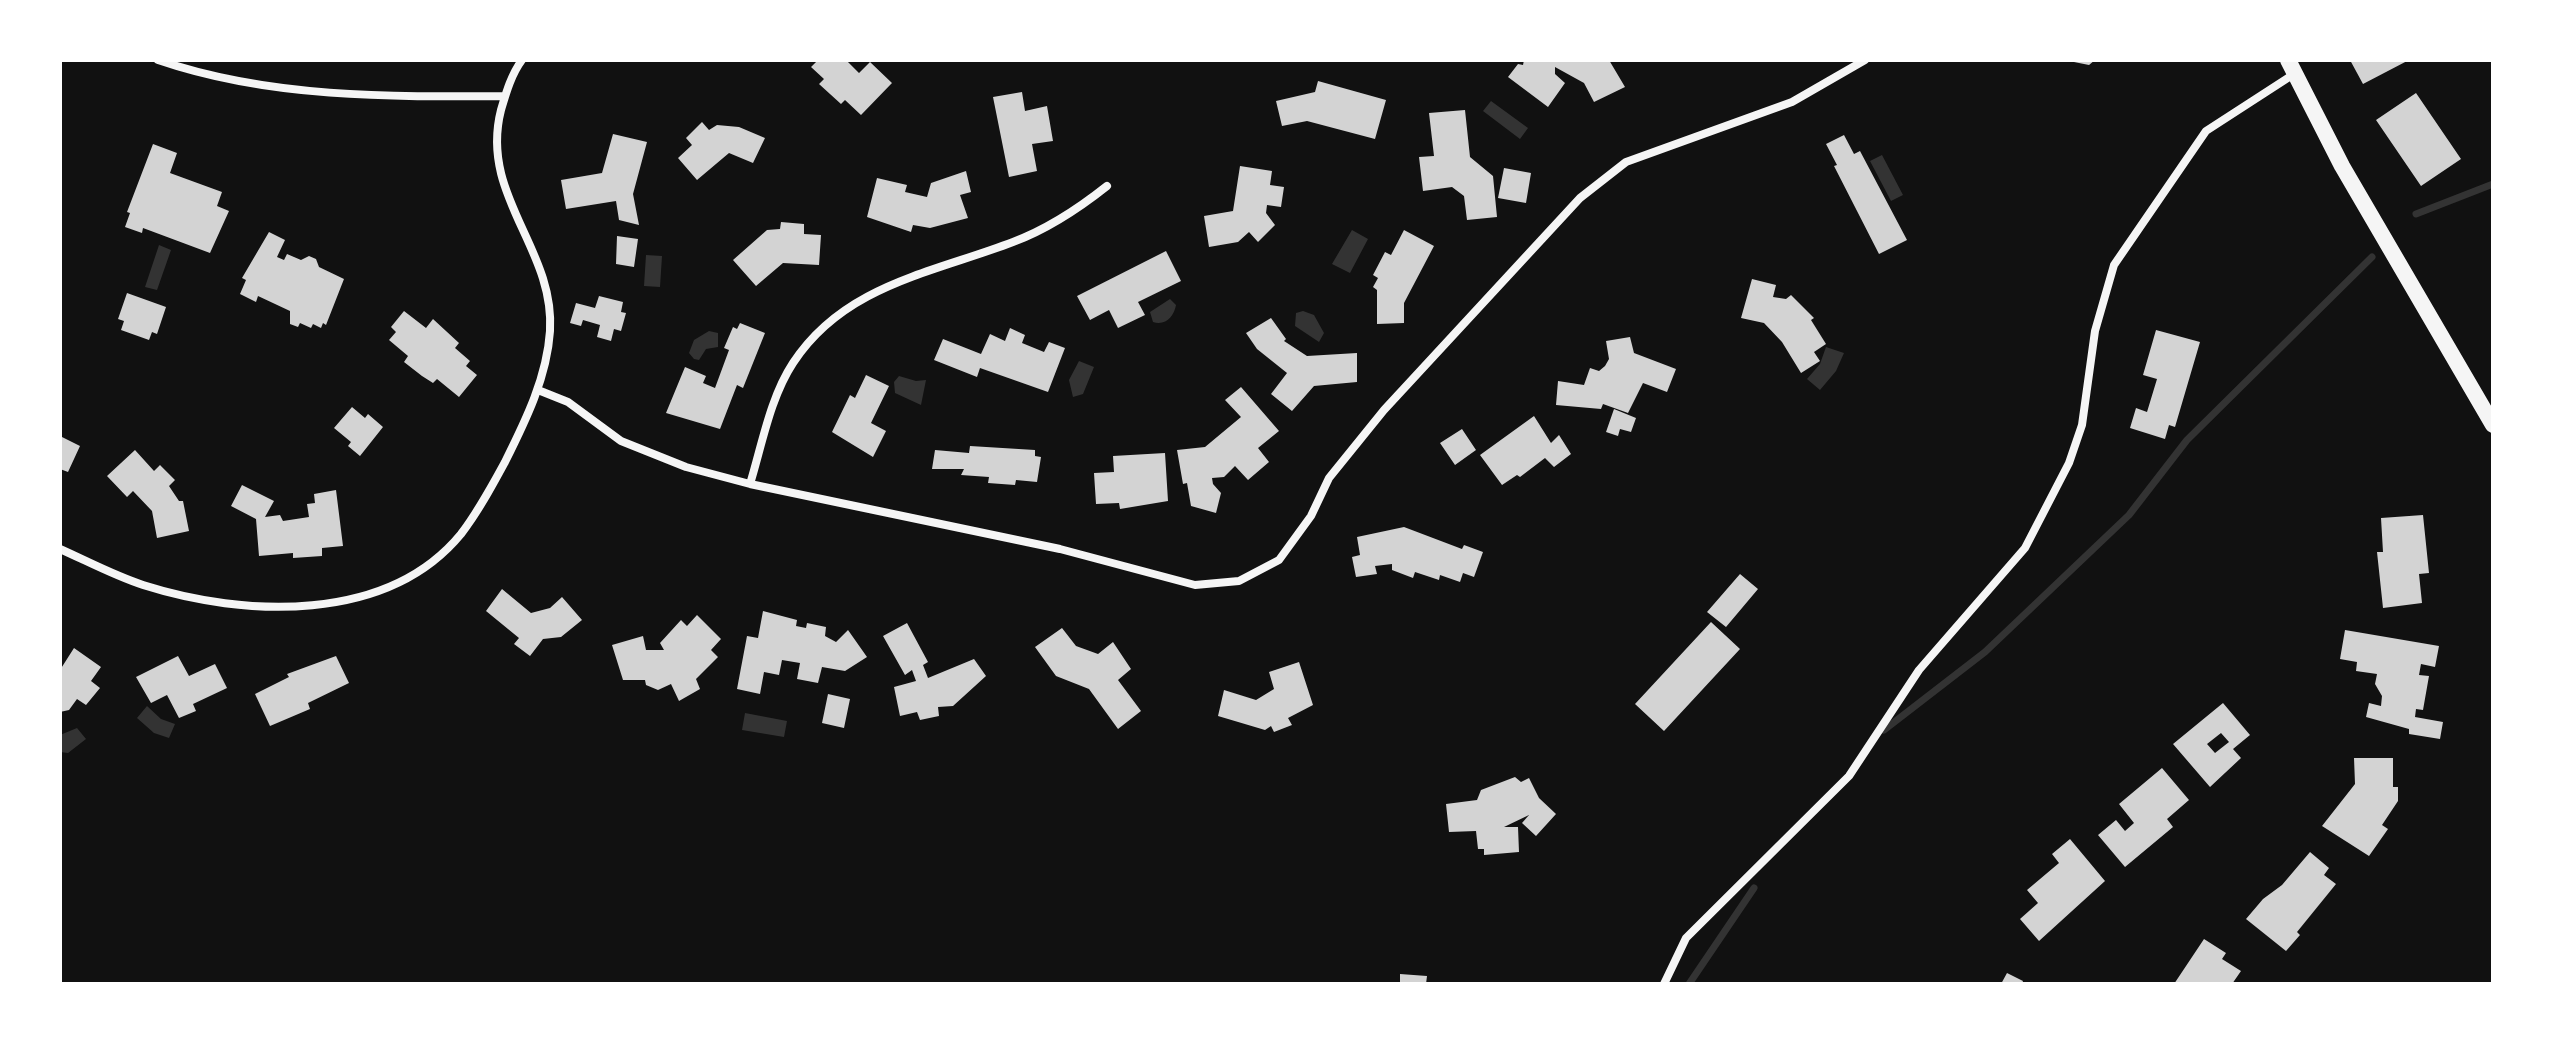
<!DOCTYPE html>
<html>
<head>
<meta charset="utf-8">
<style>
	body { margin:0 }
	#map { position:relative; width:2553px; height:1044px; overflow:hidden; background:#111; font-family:"Public Sans",sans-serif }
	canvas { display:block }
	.frame { position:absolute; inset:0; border:62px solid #fff; pointer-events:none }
</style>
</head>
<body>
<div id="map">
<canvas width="2553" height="1044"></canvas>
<div class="frame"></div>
</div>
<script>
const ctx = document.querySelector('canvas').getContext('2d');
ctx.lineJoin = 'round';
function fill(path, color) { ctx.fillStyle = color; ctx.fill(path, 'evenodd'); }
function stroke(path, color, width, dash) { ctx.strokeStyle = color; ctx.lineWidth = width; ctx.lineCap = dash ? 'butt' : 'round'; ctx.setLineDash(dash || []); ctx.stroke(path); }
fill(new Path2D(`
	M1491,101l37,27 -8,11 -37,-28z
	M1882,155l21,40 -12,6 -21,-40z
	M1352,230l16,9 -18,34 -18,-9z
	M159,245l12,5 -14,40 -12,-3z
	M646,255l16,1 -2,31 -16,-1z
	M1170,299l6,6c-2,11 -10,21 -23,17l-3,-10z
	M1303,311l11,4 10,18 -5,9 -24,-16 1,-13z
	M709,331l9,2v14l-12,2 -7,11 -5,-1 -5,-6 5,-13z
	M1826,347l18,6 -8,18 -16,19 -13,-11 13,-15z
	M1079,361l15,6 -11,27 -10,3 -4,-17z
	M899,376l17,5 10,-1 -5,25 -26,-12 -1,-11z
	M147,706l14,13 14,5 -6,14 -15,-5 -17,-15z
	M745,713l42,8 -3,16 -42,-7z
	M77,728l9,11 -18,14 -8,-1v-17z`), '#333');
stroke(new Path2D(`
	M2416,214l77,-30
	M1884,730l101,-78 144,-137 58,-75 185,-183
	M1689,984l65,-96`), '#333', 7);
fill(new Path2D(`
	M818,60h28l13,13 11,-11 22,21 -31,32 -16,-15 -4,4 -22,-20 5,-5 -13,-12z
	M1524,60h85l16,27 -31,15 -10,-19 -29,-16v7l10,9 -17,24 -40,-30 10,-13 5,1z
	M2064,60h31l-6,5z
	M2350,60h59l-46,24z
	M1318,81l68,19 -11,39 -68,-18 -25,5 -6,-25 39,-9z
	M1022,92l3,19 22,-5 6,35 -21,3 5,27 -28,6 -16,-80z
	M2416,93l45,66 -40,27 -45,-66z
	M1465,110l5,47 23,19 4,41 -30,3 -3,-24 -12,-9 -29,4 -4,-34 15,-1 -5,-43z
	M702,122l7,8 8,-5 22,2 26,11 -12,25 -24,-10 -32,27 -19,-22 14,-13 -6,-7z
	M613,134l34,8 -14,52 6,31 -20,-5 -3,-19 -50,8 -5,-29 41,-7z
	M1844,135l10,19 6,-3 47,89 -28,14 -45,-88 3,-1 -11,-21z
	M153,144l24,9 -7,20 52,19 -5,14 12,5 -19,42 -67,-25 -1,5 -17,-6 5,-14 -3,-1z
	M1240,166l32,5 -2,14 14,2 -3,20 -14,-2 -1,8 9,12 -17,17 -9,-10 -11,10 -29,5 -5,-31 29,-5z
	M1504,168l27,5 -5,30 -28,-5z
	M966,171l5,21 -11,3 8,23 -38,10 -17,-3 -2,7 -44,-15 10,-39 30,7 -2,7 22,5 4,-14z
	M781,222l23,2v10l17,1 -2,30 -36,-2 -27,23 -23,-26 34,-30 13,-1z
	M1404,230l30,16 -30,57v20l-27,1v-34l-4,-3 5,-9 -5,-3 12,-23 6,3z
	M269,232l16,8 -8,17 7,3 3,-6 14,6 8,-4 7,3 3,8 25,12 -18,46 -3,-2 -2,5 -8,-4 -2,4 -11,-5 -2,4 -8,-3v-13l-32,-15 -2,6 -16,-8 6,-14 -4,-2z
	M617,236l21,3 -4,28 -18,-3z
	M1166,251l15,30 -43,21 7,13 -27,13 -9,-18 -19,10 -13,-24z
	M1752,279l24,6 -3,12 13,2 5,-4 23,23 -3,2 15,24 -12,8 6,9 -19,12 -19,-31 -18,-19 -23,-5z
	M127,293l39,14 -9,27 -5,-2 -3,8 -28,-10 3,-9 -6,-2z
	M599,296l24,6 -2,10 5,1 -5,18 -7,-2 -3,12 -14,-4 3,-12 -17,-5 -2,6 -11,-3 6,-20 19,5z
	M404,311l22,17 7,-9 26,24 -4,5 15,13 -4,5 11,9 -18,22 -22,-18 -4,4 -11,-7 -18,-14 4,-6 -19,-16 7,-8 -5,-5z
	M1271,318l15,21 -2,2 23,15 50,-3v29l-43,4 -22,25 -21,-17 16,-21 -30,-24 -11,-16z
	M740,323l25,10 -22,55 -6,-3 -17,44 -54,-16 19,-46 21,9 -3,7 12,5 14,-38 -5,-2 9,-21 4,2z
	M1010,328l15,7 -3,8 22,9 5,-10 16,6 -17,44 -68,-24 -3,9 -43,-17 9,-21 38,15 9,-20 15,7z
	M2156,330l44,12 -25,85 -6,-2 -4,14 -35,-11 6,-20 11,4 10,-33 -14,-4z
	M1630,337l4,16 42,16 -9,23 -24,-9 -15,30 -25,-9 -2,5 -45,-4 2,-24 26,4 6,-17 9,3 6,-5 4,-7 -3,-18z
	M866,375l23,11 -18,37 15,8 -13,26 -41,-25 18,-37 5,3z
	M1241,387l38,44 -21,17 11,14 -21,18 -13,-14 -11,11 -12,1 1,6 8,9 -5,20 -25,-7 -4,-23 -4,1 -6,-34 28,-3 36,-30 -16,-17z
	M352,407l13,11 3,-4 15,13 -23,29 -12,-10 3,-4 -17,-14z
	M1614,409l22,9 -5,14 -11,-3 -2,7 -12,-4z
	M1534,416l17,27 8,-8 12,19 -17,13 -9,-9 -25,19 -3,-2 -15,10 -22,-30z
	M1462,429l14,21 -21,15 -15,-22z
	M60,436l20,10 -12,26 -8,-3z
	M970,446l65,4v6l6,1 -4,25 -21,-2 -1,5 -27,-2 1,-6 -28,-2 3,-6h-32l3,-19 34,3z
	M135,450l19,21 6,-6 15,15 -6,6 10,15h4l6,30 -32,7 -5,-27 -19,-20 -6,6 -20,-21z
	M1165,453l3,48 -48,8 -1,-6 -23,1 -2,-31 20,-1 -1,-16z
	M242,485l32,16 -9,16 15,-2 3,6 26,-4 -2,-13 8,-1 -1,-9 22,-4 7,56 -21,2v8l-29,2v-5l-34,3 -3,-37 -25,-13z
	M2423,515l6,58 -10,1 3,29 -39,5 -6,-56h6l-2,-34z
	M1404,527l58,22 2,-4 19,7 -9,25 -11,-4 -3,9 -20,-7 -1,5 -24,-8 -2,6 -21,-8v-6l-17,2 2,8 -21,3 -4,-20 8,-2 -3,-18z
	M1740,574l18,15 -32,38 -19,-15z
	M502,589l29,24 19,-5 12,-11 20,23 -21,17 -18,2 -13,17 -16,-12 5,-6 -33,-27z
	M763,611l34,9 -1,6 10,2 1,-5 19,4 -1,9 11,6 12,-12 19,27 -22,14 -23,-4 -4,16 -21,-4 3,-16 -18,-3 -3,15 -15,-3 -4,22 -23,-5 10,-53 11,2z
	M697,615l24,24 -10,11 7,7 -22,22 4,10 -21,12 -8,-17 -13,6 -12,-5 -1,-5h-22l-11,-35 31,-9 3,14h18l-4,-7 21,-23 6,6z
	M1711,622l29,27 -76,82 -29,-27z
	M907,623l21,39 -5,3 5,13 46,-19 12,17 -33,30 -15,1 1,9 -19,4 -3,-8 -17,4 -6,-29 22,-6 -4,-11 -7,5 -22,-39z
	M1062,628l14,18 22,8 15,-12 18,27 -13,11 23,31 -23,18 -29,-40 -33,-13 -21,-29z
	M2345,630l94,16 -4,21 -14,-3 -2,11 10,1 -6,34 -7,-1 -1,8 28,5 -3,17 -31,-5v-5l-43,-12 3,-14 12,3 1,-10 -7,-12 2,-10 -21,-3 1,-9 -17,-3z
	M74,648l27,19 -10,14 9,7 -14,17 -9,-6 -8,11 -9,2v-42z
	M178,656l11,20 26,-12 12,24 -34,16 3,7 -17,7 -12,-23 -16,8 -15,-26z
	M336,656l13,27 -41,20 2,6 -40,17 -15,-32 34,-17 -2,-3z
	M1299,662l14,43 -25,13 4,7 -18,7 -3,-6 -6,4 -47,-14 6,-26 32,10 18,-11 -5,-17z
	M828,694l22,5 -6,29 -22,-5z
	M2223,703l27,32 -17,14 8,9 -31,29 -37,-43zM2221,733l8,9 -14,11 -8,-9z
	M2354,758h39v29h5v14l-16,24 6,4 -19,27 -47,-30 33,-42z
	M2162,768l27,32 -22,19 6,8 -48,40 -27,-32 18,-15 9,11 9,-8 -15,-19z
	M1515,777l6,5 8,-4 10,20 17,16 -20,22 -14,-13 7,-8 -25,12h14l1,25 -35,3v-6h-6l-2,-18 -27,1 -3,-28 31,-4 4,-10z
	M2070,839l35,42 -66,60 -19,-22 18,-16 -11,-13 32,-27 -7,-9z
	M2310,852l19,16 -5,7 12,9 -39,48 3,3 -14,16 -40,-32 17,-20 19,-14z
	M2204,939l22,14 -4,6 19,12 -9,13h-58z
	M2007,973l16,8 -1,3h-21z
	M1400,974l27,2 -1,8h-26z`), '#d3d3d3');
stroke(new Path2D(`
	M158,60c111,38 231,37 347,36
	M538,390l30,12 53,39 65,26 64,17 310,65 135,36 44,-4 40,-21 32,-44 18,-38 55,-68 196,-212 46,-36 166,-60 73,-42
	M750,484c12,-39 20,-86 43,-121 51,-78 139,-90 220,-121 35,-13 65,-33 94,-56
	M60,549c27,12 55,27 83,36 101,32 244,39 318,-51 17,-22 31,-48 44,-72 21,-42 42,-85 45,-131 5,-83 -71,-135 -49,-221 5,-17 10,-35 21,-50
	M1664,984l22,-46 163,-162 70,-106 106,-122 44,-85 13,-38 13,-94 19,-66 92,-134 88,-57`), '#f5f5f5', 8);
stroke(new Path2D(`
	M2288,60l54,106 151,259`), '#f5f5f5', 16);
</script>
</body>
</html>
